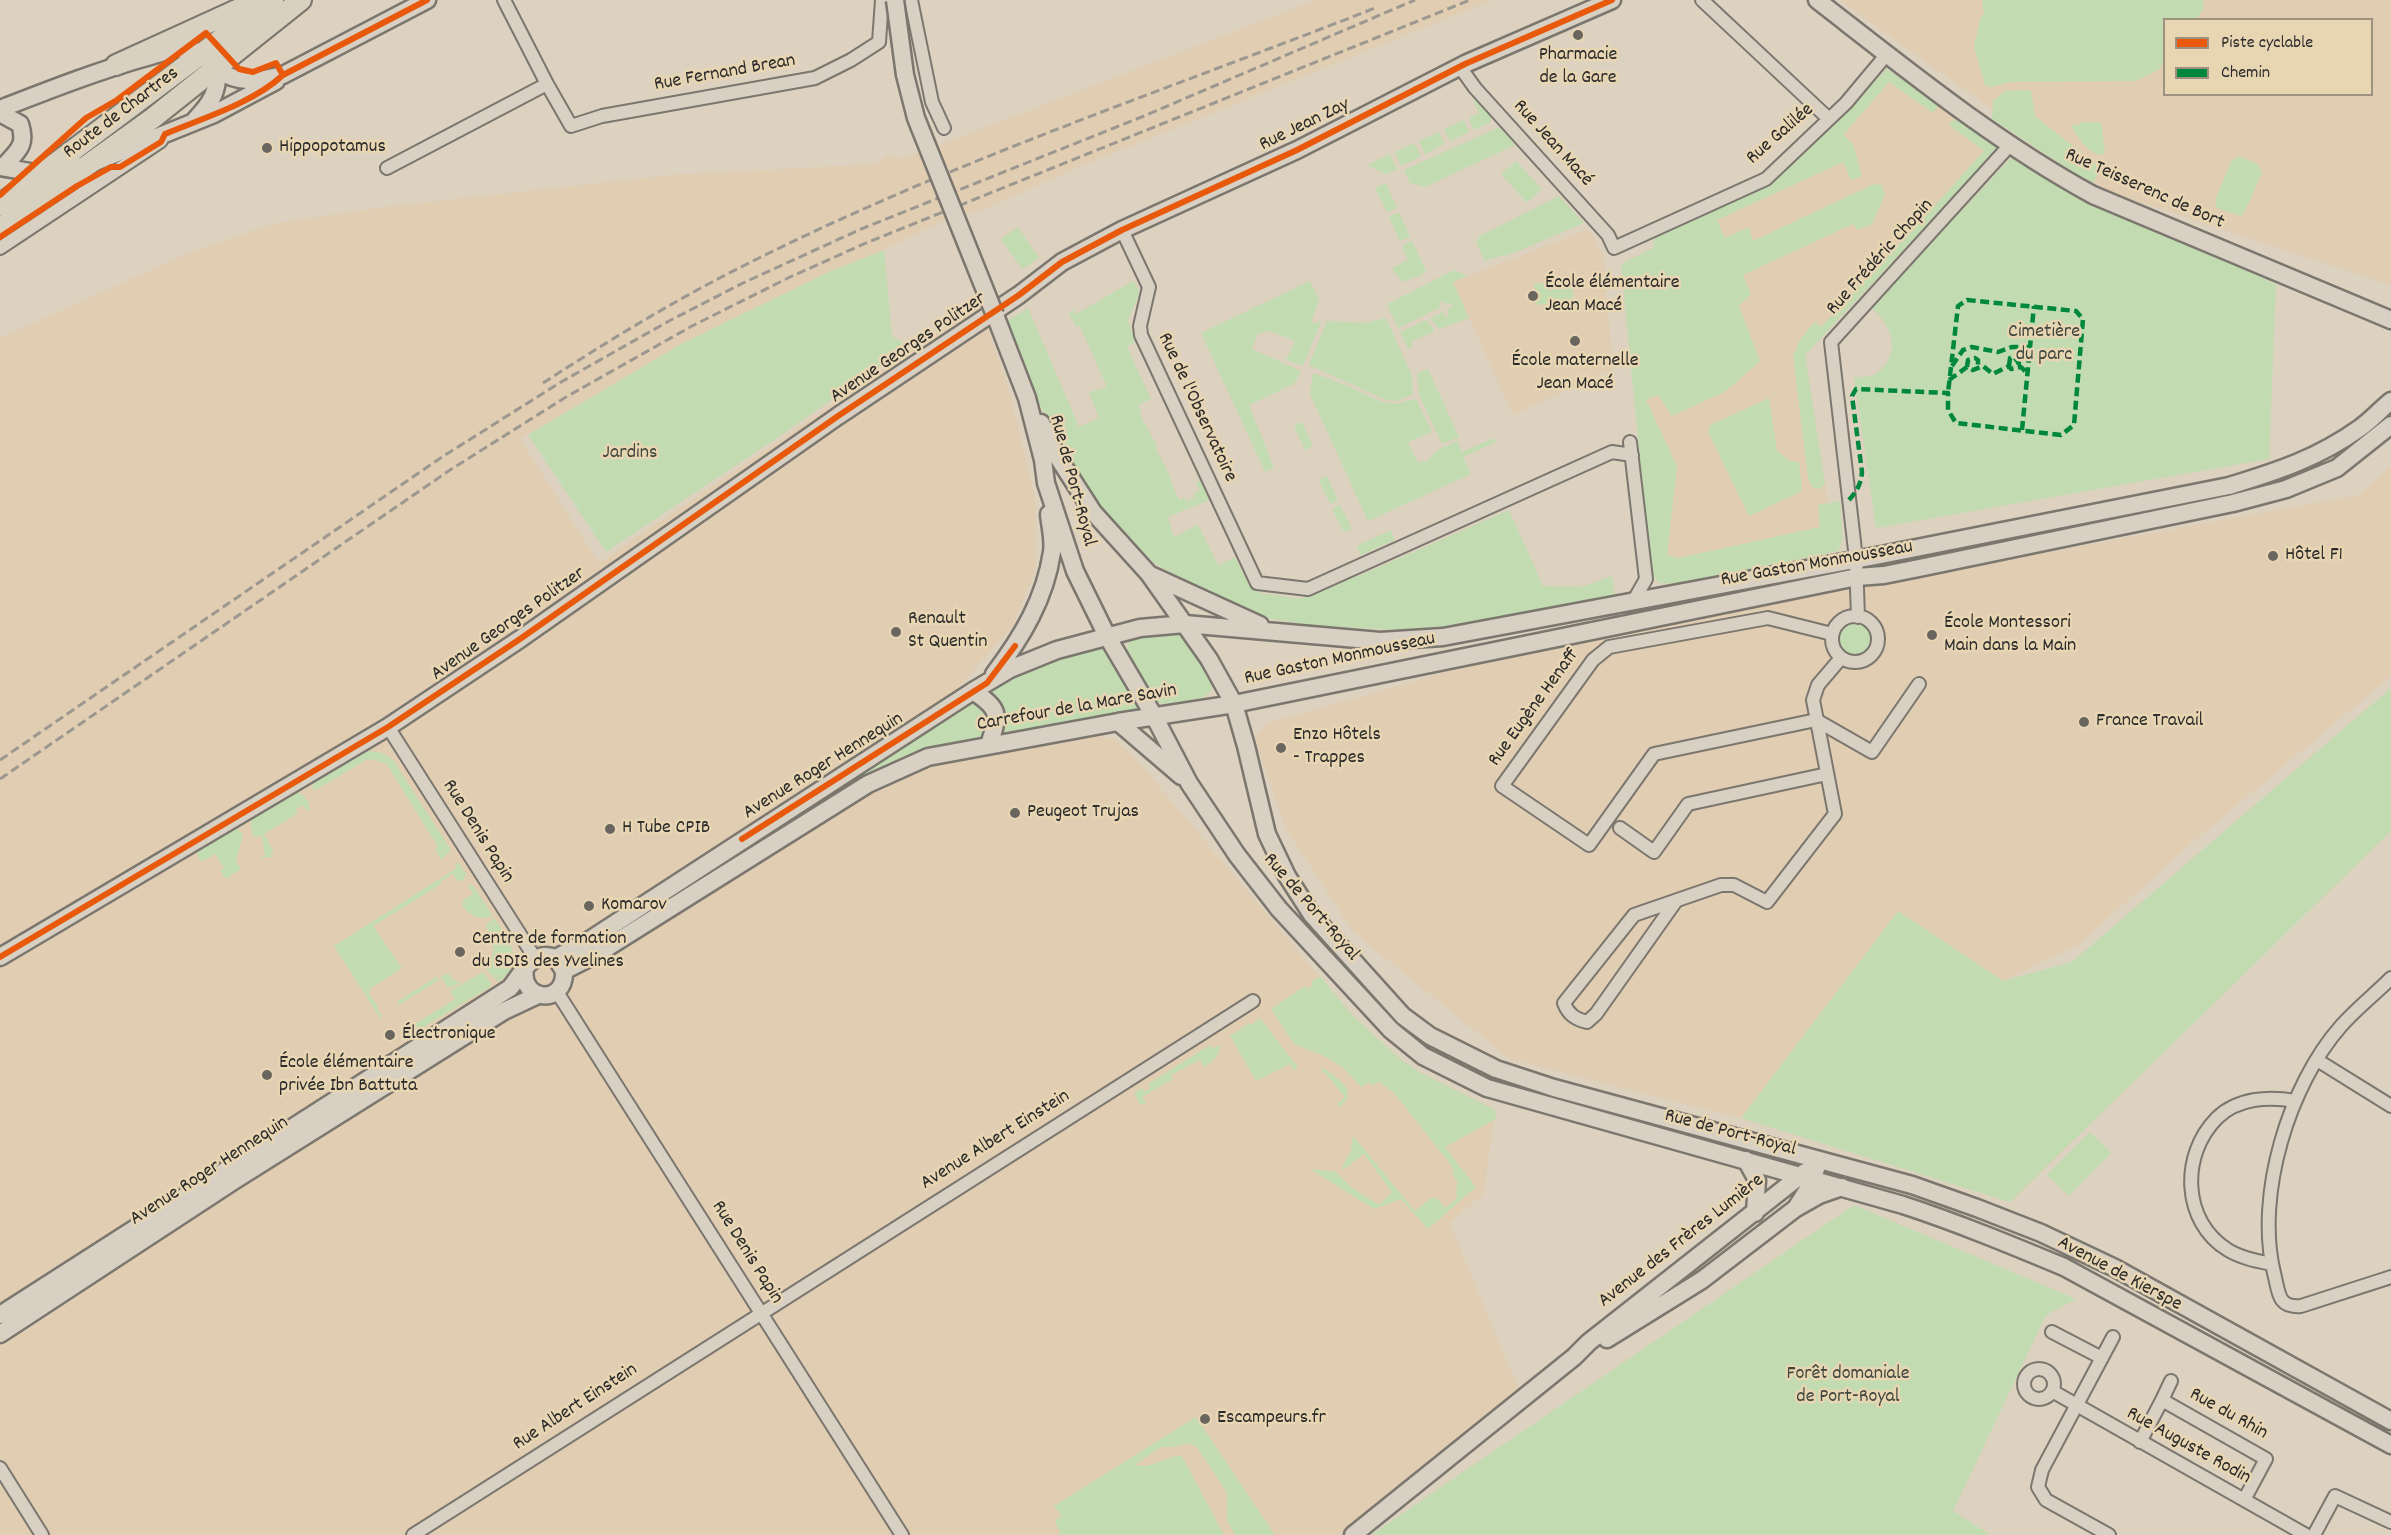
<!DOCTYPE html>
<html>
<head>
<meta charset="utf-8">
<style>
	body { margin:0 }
	#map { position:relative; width:2391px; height:1535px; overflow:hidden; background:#dcd2bf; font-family:Dekko,sans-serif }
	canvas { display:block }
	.legend { position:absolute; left:2163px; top:18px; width:210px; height:78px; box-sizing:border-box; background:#e8d6b3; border:2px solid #9c927d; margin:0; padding:8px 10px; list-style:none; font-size:18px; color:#2b2b2b }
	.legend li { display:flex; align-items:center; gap:12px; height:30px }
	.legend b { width:30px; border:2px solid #9c927d }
</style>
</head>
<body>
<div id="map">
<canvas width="2391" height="1535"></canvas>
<ul class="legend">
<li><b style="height:8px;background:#e8590c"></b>Piste cyclable</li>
<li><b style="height:8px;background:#00873e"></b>Chemin</li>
</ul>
</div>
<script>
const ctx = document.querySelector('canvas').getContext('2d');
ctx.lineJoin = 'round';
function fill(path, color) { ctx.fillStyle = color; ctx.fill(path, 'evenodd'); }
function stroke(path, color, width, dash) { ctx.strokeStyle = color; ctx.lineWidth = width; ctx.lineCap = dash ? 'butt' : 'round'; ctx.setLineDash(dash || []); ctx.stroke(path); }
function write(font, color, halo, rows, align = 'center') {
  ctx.font = font + ' Dekko,sans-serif'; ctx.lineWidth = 5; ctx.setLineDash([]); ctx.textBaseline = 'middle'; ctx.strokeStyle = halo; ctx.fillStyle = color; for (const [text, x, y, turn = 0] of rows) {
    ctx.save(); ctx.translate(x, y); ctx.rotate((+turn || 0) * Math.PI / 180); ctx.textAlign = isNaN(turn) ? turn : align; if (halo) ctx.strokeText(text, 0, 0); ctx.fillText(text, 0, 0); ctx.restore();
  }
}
fill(new Path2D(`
	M1316,0h177l-407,164 -104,46 -41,12 -57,28 -53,21 -150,73 -161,95 79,124 380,-259 31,88 26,111v65l-23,58 -56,63 23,63 109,-17 25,4 22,20 216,256 47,43 20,14 76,38 -11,83 -34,31 69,166 -181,145h-1338v-1197l193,-87 79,-27 112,-17 287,-32 206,-11 12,-9 14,4z
	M1839,0h552v285l-284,-94zM2164,20h208v74h-208z
	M1887,69l112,79 -194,207 23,148 -10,2 2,22 -142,31 -11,-3 -21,-155 -14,-142 21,-10 2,-11 120,-55z
	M1589,229l14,26 10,114 -100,46 -60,-133z
	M2391,466v210l-191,160 -121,108 -76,37 -105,-70 -157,207 -231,-59 -157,-127 -67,-103 -32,-92 14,-14 235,-67 341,-66 515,-95z`), '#e0cdb2');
fill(new Path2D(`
	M1982,0h220l2,3 -1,7 -7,9 -32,1c0,13 6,42 -6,50 -6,4 -14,6 -21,11l-127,1 -19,5 -6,-2 -11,-39 7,-30 3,-2z
	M1887,69l52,36 -6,8 -44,-31 -46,53 10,9 9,32 -11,4 -8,-18 -126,58 8,18 24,-11 4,14 121,-57 8,1 3,10 -13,29 -15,6 -4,-6 -110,51 8,19 -12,12 21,55 -34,30 -54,25 -14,-21 -12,5 31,66 -10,89 12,3 141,-31 -2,-22 22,-4 3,39 -5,11 -160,33 -19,-1 -8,-11 -30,-308 32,-16 2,-11 120,-55z
	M2031,90l4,26 67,53 -10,15 -100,-65 1,-18 12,-10z
	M1472,97l19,20 -1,5 -16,8 -5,-12 10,-5z
	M1956,117l43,31 -194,207 20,129 -5,5 -8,-2 -4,-9 -15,-122 8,-18 14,-16 6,5 98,-104 65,-72 -35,-26z
	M1464,120l5,12 -19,9 -6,-12z
	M2080,122h21l4,31 -2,2c-14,0 -27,-19 -32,-31l8,1z
	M1500,127l15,18 -90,42 -15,-4 -6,-13z
	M1439,132l6,12 -20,10 -6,-13z
	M1414,143l7,13 -20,10 -6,-14z
	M1390,154l7,15 -11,5 -19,-9z
	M2239,156l19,8 4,9 -18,40 -3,3 -24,-8 -2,-8 17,-40z
	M2011,158l53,30 212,96 -7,175 -393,69 -22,-150c7,-1 18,-1 23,-5 26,-20 14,-48 -6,-66z
	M1516,161l26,28 -15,14 -26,-29z
	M1386,183l11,25 -10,4 -12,-24z
	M1559,196l25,27 -73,31 -27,6 -8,-18 4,-6z
	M1399,212l11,25 -10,4 -11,-24z
	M1018,227l21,31 -17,11 -21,-30z
	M1412,241l14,30 -5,4 -19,7 -10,-14 16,-8 -6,-14z
	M884,250l8,86 17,10 -132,92 -171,114 -78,-117 153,-91 150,-73z
	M1454,270l13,6 -14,6 16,36 -30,11 -9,-11 13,-6 2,5 4,-2 -2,-6 5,-2 -2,-4 -4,2 -3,-4 -5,2 3,4 -43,21 -10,-21 1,-4z
	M1133,281l7,10 -12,29 7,22 -8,5 24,52 -13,6 4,9 -2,1 17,31 -2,1 16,31 -1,1 9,21 6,-3 2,4 8,-4 -1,-4 6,-2 -4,-8 4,-2 9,19 -41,17 6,20 24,-12 20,40 17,-8 14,28 11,8 40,6 40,-15v-6l21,-3 148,-65 34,76 39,1 30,-11 3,22 -191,33 -111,-5 -50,-9 -70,-31 -40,-24 -44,-43 -55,-85 -24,-50 -23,-63 21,-13 51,119 20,-9 -10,-26 18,-5 -27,-61 -4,1 -7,-14 5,-3 2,4z
	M1310,281l9,19 -8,22 5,2 2,-3 3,1 -18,44 -17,-6 9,-19 -25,-10 -12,2 -6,16 49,22 -7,13 -45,21 25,63 -9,4 -64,-139z
	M1572,281l2,21 -38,3 -2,-21z
	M1386,318l26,58 1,18 -16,7 -11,-1 -77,-35 18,-44 38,2z
	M1426,320l9,11 -24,11 1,5 -4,2 -8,-17z
	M1428,369l31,68 -17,7 -23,-49 -2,-22z
	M1313,373l30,11 39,18 12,2 22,-5 16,33 -24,10 10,21 10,-3 9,-10 20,-9 5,11 32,-14 2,4 -33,15 8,17 -103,47 -58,-127z
	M1769,398l8,53 13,10 9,1 3,26 -2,4 -51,24 -41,-84 2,-7z
	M1302,422l11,24 -8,4 -11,-24z
	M1327,476l11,24 -8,4 -11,-24z
	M1340,505l12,24 -8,3 -12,-23z
	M1391,530l4,10 -34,15 -4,-9z
	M1836 640a18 18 0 1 1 36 0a18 18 0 1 1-36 0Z
	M1153,633c8,0 19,-2 27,0 12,3 37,47 31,57 -5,9 -16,9 -24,11 -8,1 -19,5 -28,2 -13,-4 -29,-41 -33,-53l6,-12z
	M1104,642l37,67 -140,25 -18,-42 45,-24z
	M2391,688v143l-381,371 -269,-84 157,-207 105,70 69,-19z
	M968,701h9l15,14 -2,16 -9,5 -60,18 -346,209 -4,-5z
	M369,751l14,2 10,7 58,90 -10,10 -5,-9 1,-6 -51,-82 -18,-4 -54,32 -2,-9 45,-27z
	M297,791c8,5 15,11 11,21l-5,-7 -7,4 2,4 -34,21 10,18 -3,1 2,4 -15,1 7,-2 -3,-20 -9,1 -3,-18z
	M235,827l8,7 -7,28 5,7 -15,10 -6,-8 4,-3 -9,-14 -14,8 -5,-11z
	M454,863h5l7,11 -3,7h-5l-5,-7 -10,6 -5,6 -65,40 29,42 -32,21 -1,5 10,14 -2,1 5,7 -2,2 -46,-72 123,-78z
	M468,885h5l20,31c-13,5 -25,0 -32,-13l3,-1 -1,-2 10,-6z
	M494,918c15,22 32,42 5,64l-4,-3 7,-5 -8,4 -8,-9 8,-18 -8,-27 4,-3 7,10 -6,-11z
	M448,973l4,6 9,4 -13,5 -6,-10 -43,27 -2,-3 39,-25 2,2z
	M481,973h3l7,10 -1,4 -66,40 1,2 -14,10 -7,-8 51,-32 -5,-8z
	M1320,976l32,39 47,43 20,14 76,38 1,9 -51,28 31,40 -48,42 -27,-30 -27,10 -64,-40 26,3 16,16 27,17 13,-13 -28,-38 -21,16 -1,-3 9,-16 1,-13 2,-1 61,74 16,-13h6l8,10 11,-9 1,-18 -5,-8 2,-4 -60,-76 -15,-11 -7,3 -3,-3 -8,5 -19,-20 -18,-11 -30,-12 -23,-35 34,-23 2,3 6,-4 -2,-3z
	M1260,1018l38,49 -4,4 -4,-7 -34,17 -26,-45 19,-13 2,2z
	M1220,1044c0,13 -6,17 -16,23l-4,-7 -29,15 2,4 -31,18 4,7h-6l-6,-11 8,-5 3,4 6,-4 -3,-4 62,-39 3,4z
	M1322,1067l17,12 9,11 -1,9 -8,8 -2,-3 8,-7 -21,-25 -2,1z
	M2090,1132l21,21 -42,43 -22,-21z
	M1854,1205l222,94 -30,16 -93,196 38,24h-620z
	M1196,1417l79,118h-40l-8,-14v-28l-30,-46 -9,-4 -15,4h-12l-26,18c17,5 30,-10 47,-9l42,79h-167l4,-3 -5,-7v-5l6,-4 -8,-10z`), '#c3dbb1');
const street = new Path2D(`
	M504,0l43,84 24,42 31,-10 213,-38 36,-18 28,-18 3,-42
	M911,0l21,102 12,26
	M1702,0l127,119
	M1460,67l15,21 133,147 6,13 152,-69 80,-76 41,-49
	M387,168l160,-84
	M1122,230l27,57 -9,39 1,9 116,248 51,6 304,-137 20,3
	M0,248l161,-107
	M1630,442l16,137 -13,23
	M1832 639a23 23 0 1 1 46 0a23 23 0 1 1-46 0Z
	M1858,617l-2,-58 -25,-217 179,-197
	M1832,634l-64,-16 -159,29 -16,13 -91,126 87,59 65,-91 162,-34 56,32 47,-68
	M388,727l147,231
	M1620,828l34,24 34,-48 139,-30
	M1676,901l-80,113 -9,8c-12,-3 -19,-8 -23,-19l70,-88 87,-30h13l33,17 68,-88 -22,-114 5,-15 23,-27
	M2391,978c-16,16 -35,31 -50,48 -52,59 -86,169 -67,247 5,19 3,35 27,33l90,-29
	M557,992l345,543
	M2317,1060l74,46
	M2272,1264c-15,-3 -31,-6 -44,-14 -46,-28 -48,-95 -11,-132 20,-20 52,-22 78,-17
	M2052,1332l50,26
	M2024 1384a15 15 0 1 1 30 0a15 15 0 1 1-30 0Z
	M2052,1391l254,144
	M2162,1400l9,-19
	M2140,1442l22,-42 104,59 -22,41
	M0,1468l42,67
	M413,1535l840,-534
	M2109,1535l-63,-35 -8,-13 4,-17 71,-133
	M2314,1535l21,-39 56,26`);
const secondary = new Path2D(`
	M1817,0c89,69 177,141 276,195l298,125
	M0,109c49,-19 97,-38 147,-52 12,-3 25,-9 36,-8 20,1 21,9 34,20 21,16 42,12 66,6l144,-75
	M0,113l20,11c7,21 -2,27 -16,42
	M195,120c15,-16 24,-28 22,-51
	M0,167l42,7 48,-10 124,-50 62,-33
	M995,315l32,83 16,62 3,23 29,88 32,65 47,80 35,67 48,72 42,54 112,121 32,26 64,32 416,117c55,18 108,40 161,62l327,178
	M1041,423l16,33 36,56 56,62 60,85 25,45 12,42 21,88 20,42 25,39 91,101 27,20 66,33 58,19 295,80 63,17 65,23 64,25 74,35 276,153
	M1153,576l107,49
	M994,674c28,-37 51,-75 58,-122 2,-12 -2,-26 -3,-38
	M973,691c28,19 26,23 16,54
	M1118,722l63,54
	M0,957l388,-230 132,-88 318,-223 181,-121 43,-33 60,-32 175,-80 168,-86 147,-64
	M556,958l35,-19 382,-248 37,-22 47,-19 83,-22 45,-4 195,17 63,-4 438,-82 348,-69c49,-15 89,-28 131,-58 11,-8 20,-18 31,-27
	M564,971l33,-17 271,-170 60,-27 190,-35 116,-18 623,-127 27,-2 40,-8 309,-64 53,-14 51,-21 54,-43
	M1746,1160l11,20 -2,33
	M1796,1208l23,-13 23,-8
	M0,1315l510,-327c13,-16 22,-39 46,-30l8,13c2,35 -45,31 -39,-3
	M0,1334l235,-154 269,-169 34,-16
	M1607,1339l95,-59 94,-72 12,-19 8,-20
	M1353,1535l221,-178 15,-15 216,-170`);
const primary = new Path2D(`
	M116,65l123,-56 15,-9
	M0,205l273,-205
	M0,228l153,-110 148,-118`);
stroke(street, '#7b766e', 16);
stroke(secondary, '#7b766e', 21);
stroke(primary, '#7b766e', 24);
stroke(street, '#d8d0c3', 12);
stroke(secondary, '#d8d0c3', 16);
stroke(primary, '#d9d1bf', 20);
stroke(new Path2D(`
	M543,383c65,-42 132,-83 202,-118 202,-102 419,-174 630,-257
	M0,760l442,-303 119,-75 108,-61 74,-38 118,-54 283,-113 271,-116
	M0,779l450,-309 116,-73 126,-71 98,-49 76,-34 604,-243`), '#9d988f', 3, [9, 4.5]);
const secondaryBridge = new Path2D(`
	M895,0l10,75 11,43 79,197`);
stroke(secondaryBridge, '#7b766e', 21, []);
stroke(secondaryBridge, '#d8d0c3', 16);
stroke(new Path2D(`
	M1952,366l11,-16 9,-3 26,5 14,-5h18
	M2009,366l1,-8 4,-1 5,6 -2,4
	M1967,367l1,-7 7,-2 3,2v7
	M1949,380l18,-13 6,3 10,-4 10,8 16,-8 2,3 10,-2 6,6
	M2022,430l12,-124
	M1849,500c8,-9 12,-16 13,-28l-10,-76 4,-7 92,4v17l8,13 105,12 13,-10 9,-106 -7,-8 -109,-11 -9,6 -10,87`), '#00873e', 4.5, [9, 4.5]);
stroke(new Path2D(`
	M0,195l86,-77 31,-18 89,-67 33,36 14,3 23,-9 7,12
	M0,237l77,-51 34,-19h9l41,-25 4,-8c38,-16 88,-31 118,-59l144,-75
	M742,839l245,-156 28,-37
	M0,957l388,-230 132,-88 318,-223 181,-121 43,-33 60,-32 175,-80 168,-86 147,-64`), '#e8590c', 6);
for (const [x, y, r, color] of [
	[1578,35,6,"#69655f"],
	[267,148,6,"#69655f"],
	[1533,296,6,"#69655f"],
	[1575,341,6,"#69655f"],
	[2273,556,6,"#69655f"],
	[896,632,6,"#69655f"],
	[1932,635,6,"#69655f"],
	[2084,722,6,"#69655f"],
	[1281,748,6,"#69655f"],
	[1015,813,6,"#69655f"],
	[610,829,6,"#69655f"],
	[589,906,6,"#69655f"],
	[460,952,6,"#69655f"],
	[390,1035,6,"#69655f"],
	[267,1075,6,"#69655f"],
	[1205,1419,6,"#69655f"]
]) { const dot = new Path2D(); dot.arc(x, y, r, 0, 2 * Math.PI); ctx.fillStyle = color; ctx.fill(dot); stroke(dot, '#e8d6b3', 2); }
write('20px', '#2b2b2b', '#e8d6b3', [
	["Pharmacie",1578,56,"center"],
	["de la Gare",1578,79,"center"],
	["Hippopotamus",279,148],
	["École élémentaire",1545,284],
	["Jean Macé",1545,307],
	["École maternelle",1575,362,"center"],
	["Jean Macé",1575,385,"center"],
	["Hôtel F1",2285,556],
	["Renault",908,620],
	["St Quentin",908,643],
	["École Montessori",1944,624],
	["Main dans la Main",1944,647],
	["France Travail",2096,722],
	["Enzo Hôtels",1293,736],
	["- Trappes",1293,759],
	["Peugeot Trujas",1027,813],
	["H Tube CPIB",622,829],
	["Komarov",601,906],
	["Centre de formation",472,940],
	["du SDIS des Yvelines",472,963],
	["Électronique",402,1035],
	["École élémentaire",279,1064],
	["privée Ibn Battuta",279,1087],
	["Escampeurs.fr",1217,1419]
], 'left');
write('20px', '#2b2b2b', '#e8d6b3', [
	["Rue Fernand Brean",725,74,-10],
	["Route de Chartres",122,114,-37],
	["Rue Jean Zay",1305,126,-26],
	["Rue Galilée",1781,135,-41],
	["Rue Jean Macé",1552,144,48],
	["Rue Teisserenc de Bort",2144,190,24],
	["Rue Frédéric Chopin",1881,258,-48],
	["Avenue Georges Politzer",909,349,-34],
	["Rue de l'Observatoire",1196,408,65],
	["Rue de Port-Royal",1071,481,75],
	["Rue Gaston Monmousseau",1817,565,-10],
	["Avenue Georges Politzer",509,625,-35],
	["Rue Gaston Monmousseau",1340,660,-12],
	["Rue Eugène Henaff",1535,708,-54],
	["Carrefour de la Mare Savin",1077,709,-10],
	["Avenue Roger Hennequin",824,767,-32],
	["Rue Denis Papin",477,832,58],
	["Rue de Port-Royal",1310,908,49],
	["Rue de Port-Royal",1730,1134,15],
	["Avenue Albert Einstein",996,1141,-32],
	["Avenue Roger Hennequin",210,1172,-33],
	["Avenue des Frères Lumière",1682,1242,-38],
	["Rue Denis Papin",746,1253,58],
	["Avenue de Kierspe",2119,1275,28],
	["Rue Albert Einstein",576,1408,-33],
	["Rue du Rhin",2228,1415,29],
	["Rue Auguste Rodin",2188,1447,29]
]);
write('20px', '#3f463d', '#e8d6b3', [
	["Cimetière",2044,333],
	["du parc",2044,356],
	["Jardins",630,454],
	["Forêt domaniale",1848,1375],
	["de Port-Royal",1848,1398]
]);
</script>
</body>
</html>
